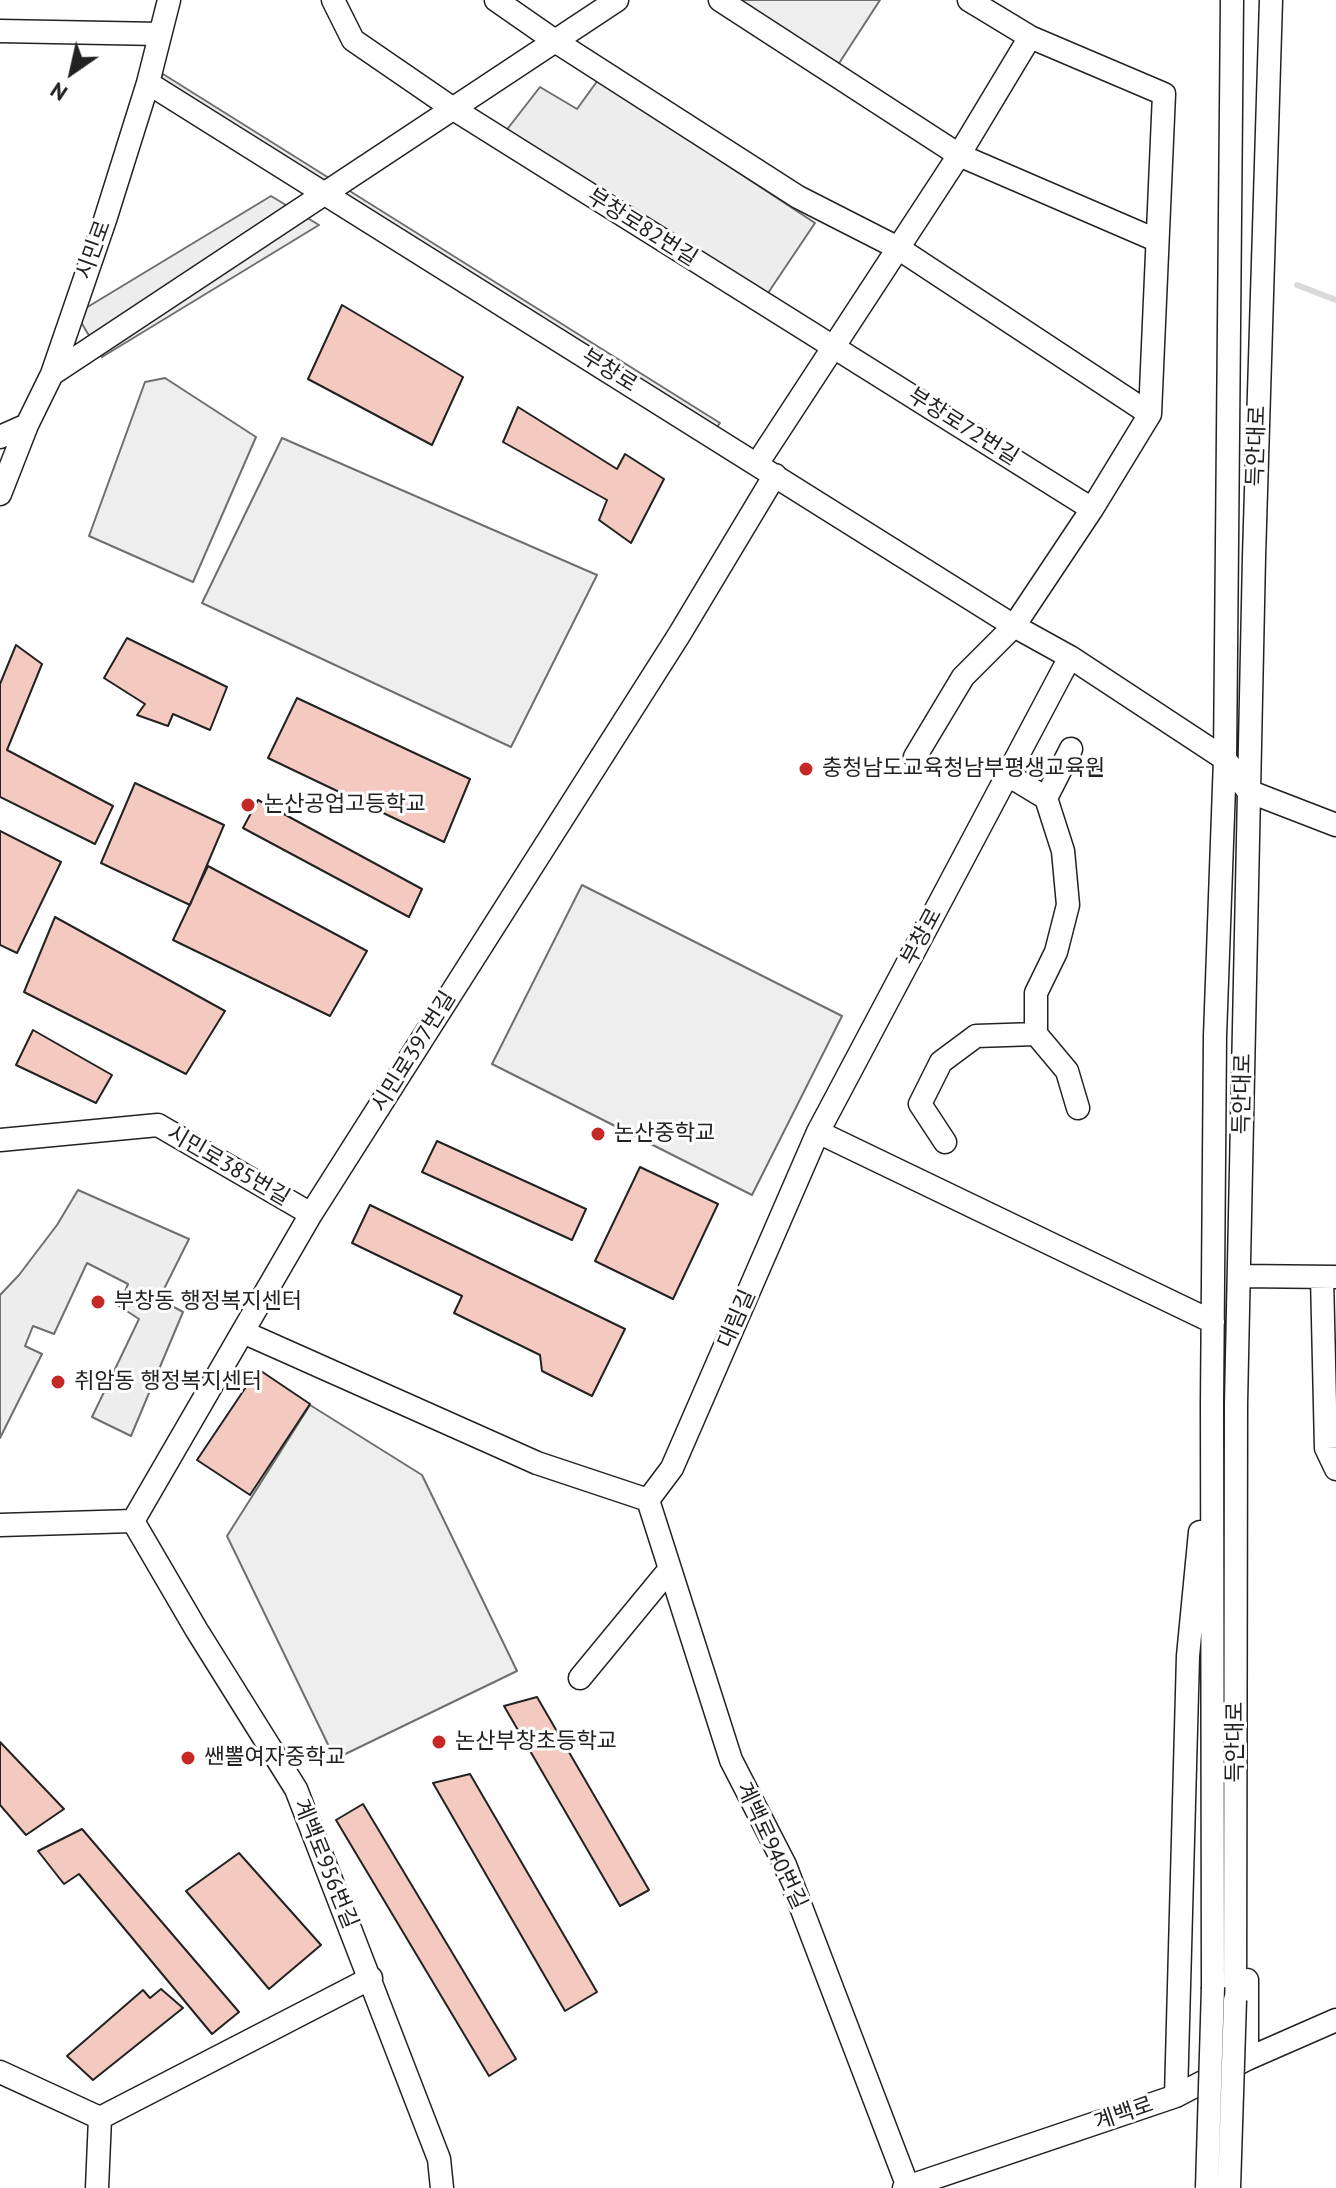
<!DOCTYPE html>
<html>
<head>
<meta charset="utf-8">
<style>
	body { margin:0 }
	#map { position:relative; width:1336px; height:2188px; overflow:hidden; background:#fff; font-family:"PT Sans",sans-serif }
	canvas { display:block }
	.north { position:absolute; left:32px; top:32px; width:80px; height:80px; -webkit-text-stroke:6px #fff; paint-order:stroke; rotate:214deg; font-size:22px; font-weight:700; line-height:32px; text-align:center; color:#222 }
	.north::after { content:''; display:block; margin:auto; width:28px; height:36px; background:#222; clip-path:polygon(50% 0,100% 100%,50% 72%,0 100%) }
</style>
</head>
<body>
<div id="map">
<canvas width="1336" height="2188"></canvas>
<div class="north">N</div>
</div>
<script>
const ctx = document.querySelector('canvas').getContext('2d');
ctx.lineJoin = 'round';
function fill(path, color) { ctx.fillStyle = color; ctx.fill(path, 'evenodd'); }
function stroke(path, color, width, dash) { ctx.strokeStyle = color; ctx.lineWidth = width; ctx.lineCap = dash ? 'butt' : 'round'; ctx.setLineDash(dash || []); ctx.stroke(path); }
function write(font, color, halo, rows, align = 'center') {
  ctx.font = font + ' "PT Sans","Noto Sans KR",sans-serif'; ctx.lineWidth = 6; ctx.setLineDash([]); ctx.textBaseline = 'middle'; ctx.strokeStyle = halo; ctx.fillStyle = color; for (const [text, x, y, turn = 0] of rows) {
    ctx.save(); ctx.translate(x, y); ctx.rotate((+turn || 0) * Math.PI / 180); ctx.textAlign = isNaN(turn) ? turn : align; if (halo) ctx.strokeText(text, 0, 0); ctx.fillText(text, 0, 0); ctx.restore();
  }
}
const green = new Path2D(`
	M733,0h147l-44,68z
	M165,378l91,59 -63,145 -104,-46 56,-154z
	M282,438l315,137 -86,172 -309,-144z
	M582,885l260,131 -90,179 -260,-131z
	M310,1405l112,70 95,196 -182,88 -108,-223z`);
fill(green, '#eee');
stroke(green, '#6f6f6f', 2);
const parking = new Path2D(`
	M163,74l557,349 -6,8 -556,-348z
	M598,80l217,143 -49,73 -261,-164 35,-45 37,22z
	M271,196l48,29 -217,132 -26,-43z
	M78,1190l111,49 -30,60 24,13 -52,124 -39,-19 47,-98 -20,-13 9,-22 -41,-21 -33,71 -21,-8 -8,20 17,8 -42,84v-143l19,-20 38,-50z`);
fill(parking, '#ededed');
stroke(parking, '#6f6f6f', 2);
stroke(new Path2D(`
	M1297,285l39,15`), '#d9d9d9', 6);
const building = new Path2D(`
	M342,305l121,72 -31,68 -124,-66z
	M518,407l99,62 8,-15 39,25 -33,64 -32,-23 8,-20 -104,-58z
	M127,638l100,49 -17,43 -37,-16 -5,12 -31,-11 8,-11 -41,-26z
	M16,645l26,19 -35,86 106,56 -18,38 -95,-47v-113z
	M297,698l173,81 -26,63 -176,-84z
	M135,783l89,42 -34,80 -89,-42z
	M258,800l164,89 -13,28 -166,-89z
	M0,831l61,31 -44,91 -17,-8z
	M208,866l159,85 -37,65 -157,-76z
	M55,917l170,94 -39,63 -162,-82z
	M33,1030l79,45 -16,28 -80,-38z
	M437,1141l149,68 -14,31 -150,-68z
	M640,1167l78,37 -45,95 -78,-38z
	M370,1205l255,124 -33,67 -50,-25 -2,-16 -86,-42 8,-17 -110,-53z
	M258,1369l52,35 -60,91 -53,-35z
	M537,1697l112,193 -29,16 -116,-200z
	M0,1742l64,67 -38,26 -26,-30z
	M470,1774l127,218 -32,19 -132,-228z
	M363,1804l153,255 -27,17 -153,-256z
	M82,1829l157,183 -27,22 -133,-160 -15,10 -26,-33z
	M239,1853l82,92 -52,44 -83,-98z
	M161,1989l22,19 -90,72 -26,-24 76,-66 7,8z`);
fill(building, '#f3c9c0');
stroke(building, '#222', 2);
const minor = new Path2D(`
	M333,0l20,40 99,68 640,401
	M496,0l59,41 243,156 100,51 252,166
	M720,0l239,155 197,85
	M0,31l160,3
	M148,83l866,543 56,31 155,102 23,32 88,34
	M52,374l565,-374
	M0,437l27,-12
	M757,464l202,-309 71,-118
	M0,494l27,-69 25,-51 53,-154 43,-137 21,-83
	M915,757l48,-80 51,-51 78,-117 58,-95 14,-320 -134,-57 -61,-37
	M1046,798l25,-49
	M1036,1034l31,37 11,37
	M818,1132l395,190
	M0,1140l158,-15 153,89
	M945,1142l-25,-38 21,-42 35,-26 60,-2v-41l20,-41 12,-47 -5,-54 -17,-53 -38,-23
	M1239,1276l96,1
	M1322,1277l4,171 10,21
	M243,1332l294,131 111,37 24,-32 146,-336 252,-475
	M648,1500l83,260 54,105 123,322
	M133,1521l178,-307 368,-579 96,-160
	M133,1521l63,108 100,160 143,370 3,29
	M0,1525l133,-4
	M580,1678l89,-108
	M1213,1987l-1,-583 3,-368 10,-277 7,-759
	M1235,2000l1,-596 18,-847 17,-557
	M1247,2059v-79
	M0,2072l100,46
	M1176,2096l12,-440 12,-124
	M100,2118l271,-140
	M97,2188l3,-70
	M904,2188l272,-92 71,-37 89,-39`);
stroke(minor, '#222', 25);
stroke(minor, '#fff', 22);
const minorBridge = new Path2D(`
	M1207,2188l6,-201
	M1229,2188l6,-188`);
stroke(minorBridge, '#222', 25, []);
stroke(minorBridge, '#fff', 22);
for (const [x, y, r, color] of [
	[806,769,8,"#c62828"],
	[248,805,8,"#c62828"],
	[598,1134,8,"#c62828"],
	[98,1302,8,"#c62828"],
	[58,1382,8,"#c62828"],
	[439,1742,8,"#c62828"],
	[188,1758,8,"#c62828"]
]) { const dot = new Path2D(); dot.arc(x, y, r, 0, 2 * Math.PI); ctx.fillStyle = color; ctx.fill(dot); stroke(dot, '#fff', 3); }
write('22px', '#222', '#fff', [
	["부창로82번길",642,228,32],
	["시민로",94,250,-70],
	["부창로",609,371,32],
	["부창로72번길",963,427,32],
	["득안대로",1257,446,-88],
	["부창로",922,937,-62],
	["시민로397번길",414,1052,-58],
	["득안대로",1243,1094,-89],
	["시민로385번길",228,1166,30],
	["대림길",737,1319,-66],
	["득안대로",1236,1742,-90],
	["계백로940번길",771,1846,65],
	["계백로956번길",325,1864,68],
	["계백로",1124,2114,-19]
]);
write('22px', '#222', '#fff', [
	["충청남도교육청남부평생교육원",822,769],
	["논산공업고등학교",264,805],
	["논산중학교",614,1134],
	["부창동 행정복지센터",114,1302],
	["취암동 행정복지센터",74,1382],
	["논산부창초등학교",455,1742],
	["쌘뽈여자중학교",204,1758]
], 'left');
</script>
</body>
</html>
